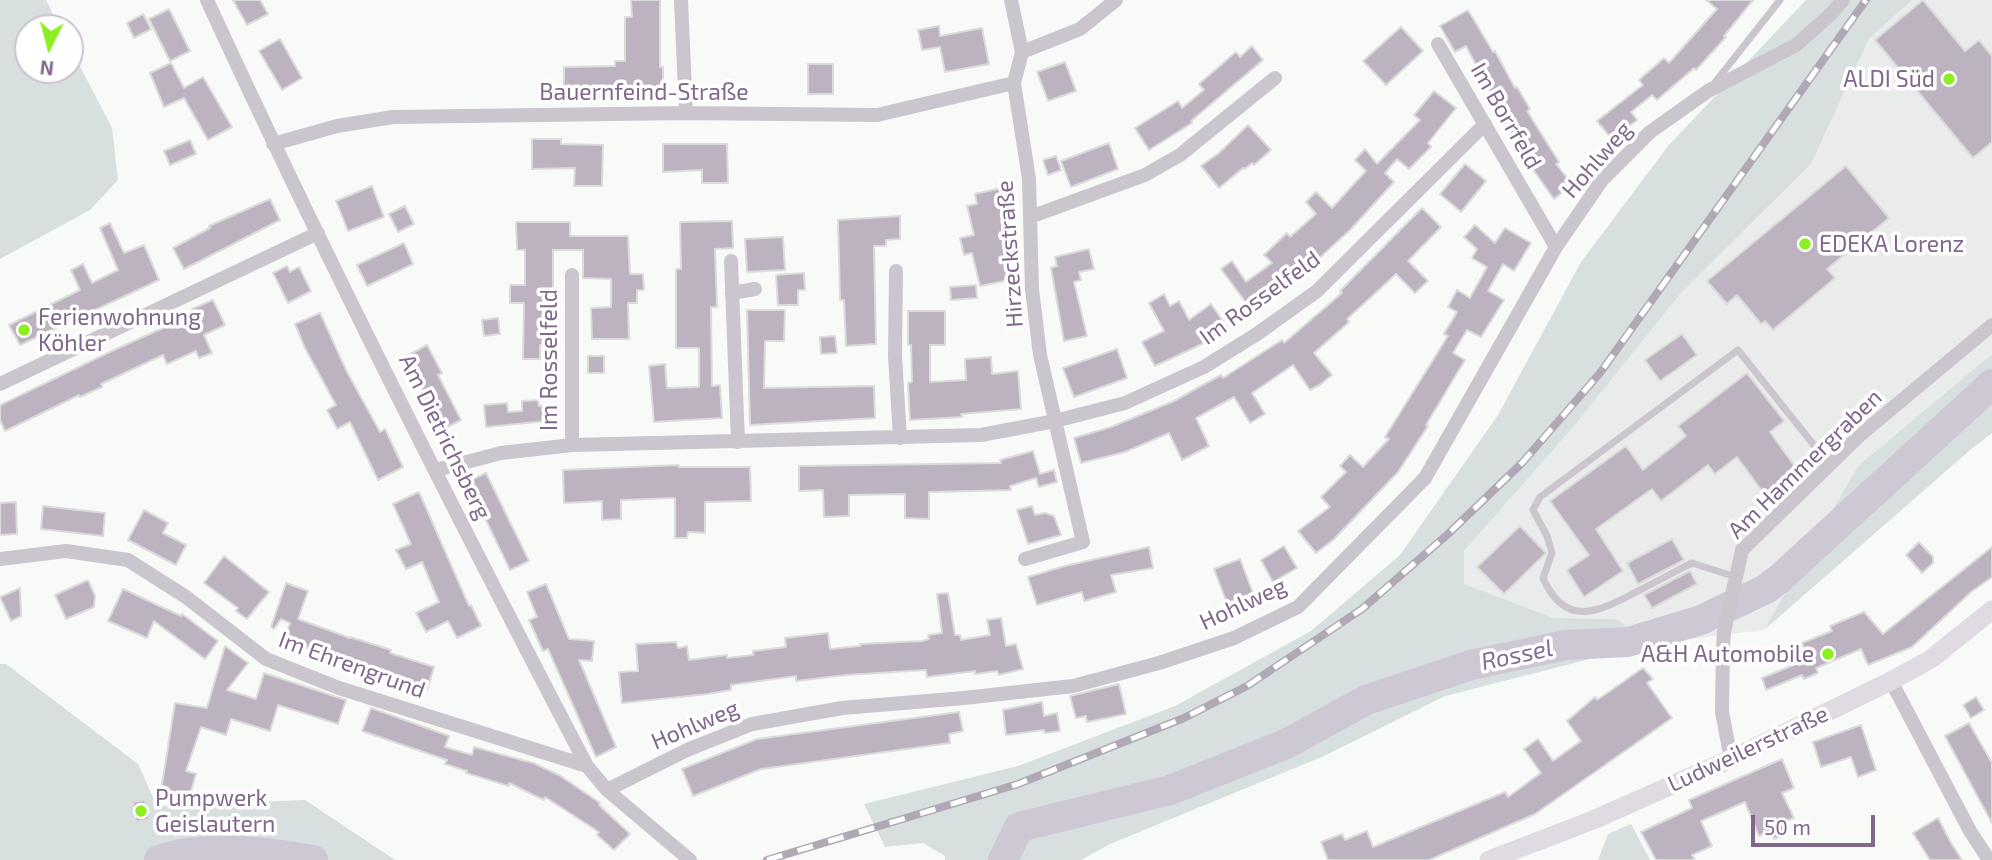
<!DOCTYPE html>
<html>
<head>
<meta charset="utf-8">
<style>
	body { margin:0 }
	#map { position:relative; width:1992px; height:860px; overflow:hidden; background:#f8faf8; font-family:"Exo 2",sans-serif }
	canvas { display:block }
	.north { position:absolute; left:14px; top:14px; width:70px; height:70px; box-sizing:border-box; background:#fff; border:2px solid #ccc2d1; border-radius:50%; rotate:186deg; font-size:19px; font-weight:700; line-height:28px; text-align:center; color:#80678b }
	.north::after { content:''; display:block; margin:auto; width:24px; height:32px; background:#8def23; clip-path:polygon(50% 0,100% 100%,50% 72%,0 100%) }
	.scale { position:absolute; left:1751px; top:815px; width:124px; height:32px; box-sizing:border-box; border:4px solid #80678b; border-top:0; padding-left:9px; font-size:21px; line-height:24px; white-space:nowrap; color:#80678b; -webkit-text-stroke:5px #fff; paint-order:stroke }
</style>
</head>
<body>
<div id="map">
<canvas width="1992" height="860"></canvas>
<div class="north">N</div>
<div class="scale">50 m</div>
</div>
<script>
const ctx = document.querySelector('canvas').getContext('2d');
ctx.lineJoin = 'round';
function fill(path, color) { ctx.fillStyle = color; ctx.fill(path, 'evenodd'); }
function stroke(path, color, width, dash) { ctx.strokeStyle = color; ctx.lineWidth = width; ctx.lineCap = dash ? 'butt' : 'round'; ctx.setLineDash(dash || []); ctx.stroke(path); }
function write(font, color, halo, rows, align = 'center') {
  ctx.font = font + ' "Exo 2",sans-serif'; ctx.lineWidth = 7; ctx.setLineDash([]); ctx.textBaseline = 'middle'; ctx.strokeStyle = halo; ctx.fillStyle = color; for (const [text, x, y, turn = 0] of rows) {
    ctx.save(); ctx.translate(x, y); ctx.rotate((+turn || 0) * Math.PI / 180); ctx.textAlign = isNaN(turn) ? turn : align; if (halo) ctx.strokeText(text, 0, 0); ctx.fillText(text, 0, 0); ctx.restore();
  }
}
fill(new Path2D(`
	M1912,0h80v354l-134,112 -94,164 -115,14 -32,-25 -63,-1 -91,-34 1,-33 111,-126 106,-132 130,-129 58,-125z`), '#eaebeb');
fill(new Path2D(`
	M0,0h46l14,28h-32v42h42v-23l42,81 6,52 -28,30 -90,49z
	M1806,0h106l-43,39 -58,125 -130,129 -106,132 -111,126v33l90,34 63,1 32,25 -204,52 -121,60 -214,88 -29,16h-136v-4l-22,-13 -38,4 -21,-43 154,-38 157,-60 136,-75 89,-76 98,-140 83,-153 87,-116z
	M1992,354v79l-23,18 -205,179 94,-164z
	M0,664h6l132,100 19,42 148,-6 90,60h-395z
	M1631,824l19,36h-52l10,-26z`), '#d7dfdf');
stroke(new Path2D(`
	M159,860c44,-16 109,-8 154,0
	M1003,860l16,-33 151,-37 116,-46 80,-44 105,-35 95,-20 62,-3 73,-22 65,-31 13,-10 213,-195`), '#cec7d4', 30);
const building = new Path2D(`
	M233,0h27l8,14 -21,11z
	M631,0h29v67h3v30l-99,1v-31l51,-1v-5h10v-44h7z
	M1706,0h47l-29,36 2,1 -30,33 -2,-2 -37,32 -5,-5 -21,17 6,8 -25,19 -15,-18 46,-36 -4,-5 25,-22 5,5 48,-54z
	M1923,0l42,51 14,-11 13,16v86l-19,16 -98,-118z
	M169,9l21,42 -20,10 -21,-42z
	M1468,10l25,42 2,-1 20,37 2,-1 13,22 -3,2 32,51 -3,2 16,20 -18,15 -39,-55 2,-1 -25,-40 3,-2 -29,-55 -11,6 -15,-26z
	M143,14l8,15 -17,9 -7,-15z
	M939,26l1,10 42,-8 7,36 -44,8 -5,-25 -18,3 -4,-20z
	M1401,27l22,24 -37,34 -23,-24z
	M280,39l22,39 -20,12 -23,-39z
	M1252,46l11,14 -72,61 1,2 -43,27 -14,-22 43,-27 4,7 22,-18 -5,-6 37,-32 4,5z
	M1065,62l11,29 -28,10 -11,-29z
	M171,63l13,25 19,-11 29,50 -24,13 -24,-42 -20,9 -14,-34z
	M808,64h25v30h-25z
	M1434,91l22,17 -28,35 3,4 -22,22 -12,-10 -12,14 9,9 -44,48 -59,54 -38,28 -32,-43 11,-8 14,21 26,-19 -8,-8 23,-22 3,4 26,-23 -10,-12 10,-10 16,16 34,-37 -11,-11 10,-11 12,15 43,-44 -6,-5z
	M1248,125l23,25 -17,15 -2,-2 -7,6 -2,-1 -24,20 -18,-22 18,-13z
	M532,139h29v5l42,1 -1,41h-28l1,-18 -43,1z
	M190,140l6,14 -26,11 -6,-14z
	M1109,143l9,26 -47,18 -10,-26z
	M663,144h64l1,39h-26v-13l-39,2z
	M1056,156l5,14 -13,5 -5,-15z
	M1465,164l21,17 -25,31 -21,-18z
	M1846,166l43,52 -62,51 8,9 -62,52 -8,-9 -4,3 -24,-29 -10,9 -20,-23z
	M372,186l12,31 -36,14 -12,-30z
	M1001,188l9,39 -8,2 12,50 -34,7 -8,-33 -8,2 -4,-17 14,-3 -7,-29 10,-2 -2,-10z
	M270,199l10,21 -96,49 -11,-21 37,-20 -1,-2z
	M405,206l9,18 -16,8 -9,-18z
	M1422,208l19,19 -33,34 20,20 -13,12 -19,-19 -49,45 2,3 -35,31 18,22 -11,9 -11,6 -17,-25 -41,28 13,21 -15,9 -16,-26 -22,12 -16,9 13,28 -27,14 -13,-27 -44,19 -44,11 -7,-25 37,-11 61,-25 49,-27 2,3 59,-38 2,3 58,-50 -2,-2z
	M900,216v23l-14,1v6h-12l2,98 -30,2 -2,-46h-4l-2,-80z
	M732,221l1,27 -18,1 2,58h-6l1,79 8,-1 2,33 -68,4 -5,-56 16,-2 2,24 32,-1v-39h-23v-79h5l-1,-47z
	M516,222h54v14h58l2,38h13l1,16h-7v13h-9l1,36h-37l-1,-31 20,-1v-28l-28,-1v-28h-30v96l-13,-1v14h-17l1,-56h-14v-18h15v-35h-8z
	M110,223l14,30 20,-8 15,35 -139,65 -11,-20 71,-35 -9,-20 12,-6 9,19 26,-13 -18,-42z
	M1475,225l20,18 10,-15 26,15 -17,28 -11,-7 -15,27 16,9 -23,37 -14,-7 -14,23 12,7 -39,65 2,1 -30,46 -65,68 -17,13 -18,-22 32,-24 -9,-10 25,-25 -6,-6 10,-11 13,12 26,-28 -4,-2 63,-101 -4,-2 13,-22 -9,-5 9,-17 13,8 17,-31 -15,-9 5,-9 -13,-12z
	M783,237l2,33 -38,2 -2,-33z
	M404,243l9,21 -46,22 -10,-21z
	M1089,249l5,20 -15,3 2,8 -7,2 13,54 -23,5 -13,-73 6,-2 -2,-9z
	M287,266l3,6 9,-5 12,24 -23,12 -15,-30z
	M804,273l1,17h-7v15h-20l-2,-30z
	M976,285l1,13 -26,2 -1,-13z
	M1164,294l6,12 9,-5 10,19 22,-16 16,23 -27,18 -45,21 -13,-24 22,-11 -15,-28z
	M213,300l12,25 -21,10 8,18 -13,5 -3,-7 -29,13 -4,-9 -62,29 1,3 -22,10 -1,-2 -74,36 -5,-11v-15l112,-54 82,-37 -2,-5z
	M747,310h38l-1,31h-19l-1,47 110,-2 1,32 -125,7z
	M908,311h37v34h-15v37l36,-2 -1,-21 26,-2 1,17 26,-3 3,38 -60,5 1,3 -52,3 -2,-37 4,-1 -1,-37h-3z
	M320,313l27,59 33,60 5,-3 18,38 -25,13 -28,-58 -13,7 -10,-19 9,-5 -31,-57 -10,-24z
	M498,318l2,16 -16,2 -2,-16z
	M1682,334l15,21 -37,26 -15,-21z
	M835,336l2,17 -16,1 -1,-17z
	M427,345l15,28 -4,2 23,45 -21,11 -16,-32 3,-1 -22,-41z
	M1117,349l10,29 -53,19 -11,-29z
	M588,356h16v17h-16z
	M1747,373l37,48 -14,11 28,39 -33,24 -28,-38 -22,17 -7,-9 -47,36 -9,-12 -56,40 27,42 -39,26 -17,-27 22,-15 -39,-54 76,-55 17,24 43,-34 -8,-10z
	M538,400l1,6h17l1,14 -71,7 -2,-22 23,-2 1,9 14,-1v-10z
	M1033,451l7,23 14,-4 3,12 -18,5 -3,-9 -26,8 1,4 -82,2v27l-24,-1v-24l-56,1v21l-25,1 -1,-27 -24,1v-25l202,-3 -1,-3z
	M679,465v2h71l1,34 -46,1v31l-17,-1 -1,6h-12v-40l-54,2v19l-19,1v-19l-38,2 -1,-33z
	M486,473l43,88 -19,9 -26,-54 -3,1 -17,-34z
	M419,492l50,114 2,-1 10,21 -24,12 -9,-17 -22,11 -10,-19 23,-11 -17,-40 -16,7 -10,-19 15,-6 -18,-40z
	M16,502l1,32 -17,1v-32z
	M43,506l62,7 -2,23 -62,-7z
	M1032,506l3,9 10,-2 9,3 7,19 -33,9 -11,-34z
	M144,510l24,13 -5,10 23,12 -10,20 -48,-25z
	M1520,526l26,27 -42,41 -27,-27z
	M1672,539l12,21 -46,24 -11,-21z
	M1919,542l14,15v6l-11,10 -16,-18z
	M1284,546l13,22 -24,14 -12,-22z
	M1149,547l4,21 -42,7 5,17 -32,9 -2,-9 -45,13 -9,-28 37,-11z
	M1992,547v30l-21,15 -59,55 -44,18 -7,-16 -45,19 2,5 -14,6 -2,-4 -36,15 -4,-12 46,-19 -6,-16 30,-12 -2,-5 34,-14 19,22z
	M224,556l45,36 -22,27 -11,-8 2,-3 -34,-25z
	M1240,559l13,34 -26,10 -13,-34z
	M1690,571l7,13 -45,24 -8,-13z
	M88,580l7,16 -1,11 -28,12 -11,-24z
	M286,583l22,8 -10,28 52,19v-1l41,13 -1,3 44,14 -7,23 -143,-50 6,-17 -9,-4 -7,10 -3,-2z
	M546,584l23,55 25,2 -2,20 -13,-1 37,87 -20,10 -48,-108 -5,2 -14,-31 8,-3 -10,-25z
	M20,588l1,28 -10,5 -11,-24z
	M123,589l58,27 1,-2 36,27 -13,18 -51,-38 -7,17 -39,-17z
	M948,593l7,42h5l1,5 29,-5 -3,-15 14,-2 5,28 10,-2 7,25 -24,6 -2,-4 -22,3v-3l-48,6 -1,-7 -80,5 -50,6v-5l-65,9v5l-23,4 -86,9 -3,-31 19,-1 -2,-27 40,-2 2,6 9,-2 2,14 38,-5v3l26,-3v-4l33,-4 -1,-9 43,-5 2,16 30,-3v-2l62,-3 7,-2 -1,-4 14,-2 -5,-39z
	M225,646l23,17 -21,27 29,9 8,-26 82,27 -8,24 -60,-19 -8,26 -39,-12 -5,16 -25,-8 -15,44 10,3 -5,17 -31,6 15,-94 32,5z
	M1643,668l10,11 -6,4 25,35 -137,96 -106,46h-101l-7,-18 21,-8 3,6 22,-9 6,16 132,-55 3,5 33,-24 -17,-24 14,-10 15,22 28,-20 -14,-20 28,-24 2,3z
	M1119,684l7,30 -39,8 -1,-6 -10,2 -6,-22z
	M1976,697l8,13 -13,8 -8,-13z
	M1042,702l2,14 13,-3 3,18 -15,2 -1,-3 -38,5 -3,-25z
	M371,708l78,28 -4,11 27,8 2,-8 59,16 26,12 41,28 -1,2 31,29 -16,16 -17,-15 2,-3 -54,-35 -1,3 -35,-17v3l-43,-13 1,-2 -22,-7 2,-4 -85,-29z
	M959,712l4,19 -14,3 1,9 -189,26 -68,27 -11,-27 75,-30z
	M1969,723l23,40v60l-47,-87z
	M1861,725l15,45 -18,7 -7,-20 -30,10 -8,-25z
	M1782,759l12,29 -12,5 12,25 -13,5 5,11 -12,5 -4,-8 -11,5 -14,-34 -44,19 11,25 -20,9 3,5h-39l-15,-28 51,-24 -3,-8z
	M145,800l4,19 -13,3 -3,-20z
	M1938,818l13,25 11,17h-32l-17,-27z`);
fill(building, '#bcb2c0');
stroke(building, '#dadcda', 2);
stroke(new Path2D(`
	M1713,85l67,-85
	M1736,577l-44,-14c-18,9 -36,19 -54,28 -38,20 -72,39 -95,-13l9,-25 -5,-17 -14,-26 7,-13 198,-147 91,114`), '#cbc5ce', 7);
stroke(new Path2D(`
	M207,0c119,259 248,514 380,766l20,24 83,70
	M681,0l5,113
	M1011,0l11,52 -8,31 15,96 3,110 8,66 43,187 -58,17
	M1438,44l118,203
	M1022,52l58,-23 36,-29
	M273,144l64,-18 56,-9 293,-4 191,2 137,-32
	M1030,217l115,-42 35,-20 95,-77
	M731,261l7,181
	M896,271l-1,85 5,82
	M572,275v170
	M732,293l23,-4
	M0,384l318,-151
	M436,470l65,-17 71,-8 409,-10 74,-14 70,-18 79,-36 53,-33 60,-43 168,-167
	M0,559l66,-8 62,9 58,37 80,62 73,29 248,78
	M1891,681l79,150 19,29
	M1731,759l-9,-47 1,-65 1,-15 18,-82 117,-114 133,-111
	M607,790l80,-40 65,-26 90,-16 122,-10 109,-12 86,-23 75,-25 64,-31 127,-129 131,-231 46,-67 48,-48 58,-41 88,-46 35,-31 12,-14`), '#cbc5ce', 14);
stroke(new Path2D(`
	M1489,860l104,-40 138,-61 160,-78 40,-22 61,-49`), '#e0dae2', 19);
const rail = new Path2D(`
	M767,860l251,-76 166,-66 63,-32 115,-77 86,-75 74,-71 78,-90 266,-373`);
stroke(rail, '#b1a8b5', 8);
stroke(rail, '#fff', 5, [16]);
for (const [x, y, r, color] of [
	[1949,79,7,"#8def23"],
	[1805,244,7,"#8def23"],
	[24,330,7,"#8def23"],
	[1828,654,7,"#8def23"],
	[141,811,7,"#8def23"]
]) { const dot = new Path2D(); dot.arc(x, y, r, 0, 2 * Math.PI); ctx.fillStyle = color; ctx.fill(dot); stroke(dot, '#fff', 2.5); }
write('23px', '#80678b', '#fff', [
	["ALDI Süd",1935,79,"right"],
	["EDEKA Lorenz",1819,244],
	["Ferienwohnung",38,317],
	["Köhler",38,343],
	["A&H Automobile",1814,654,"right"],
	["Pumpwerk",155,798],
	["Geislautern",155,824]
], 'left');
write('23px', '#80678b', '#fff', [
	["Bauernfeind-Straße",644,92],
	["Im Borrfeld",1506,116,60],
	["Hohlweg",1597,160,-49],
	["Hirzeckstraße",1010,254,-94],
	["Im Rosselfeld",1260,298,-36],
	["Im Rosselfeld",549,360,-90],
	["Am Dietrichsberg",445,437,64],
	["Am Hammergraben",1805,464,-44],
	["Hohlweg",1243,604,-25],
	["Im Ehrengrund",352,665,20],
	["Hohlweg",695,725,-23],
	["Ludweilerstraße",1748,749,-25]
]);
write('italic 24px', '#826e94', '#fff', [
	["Rossel",1517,655,-12]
]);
</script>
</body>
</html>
